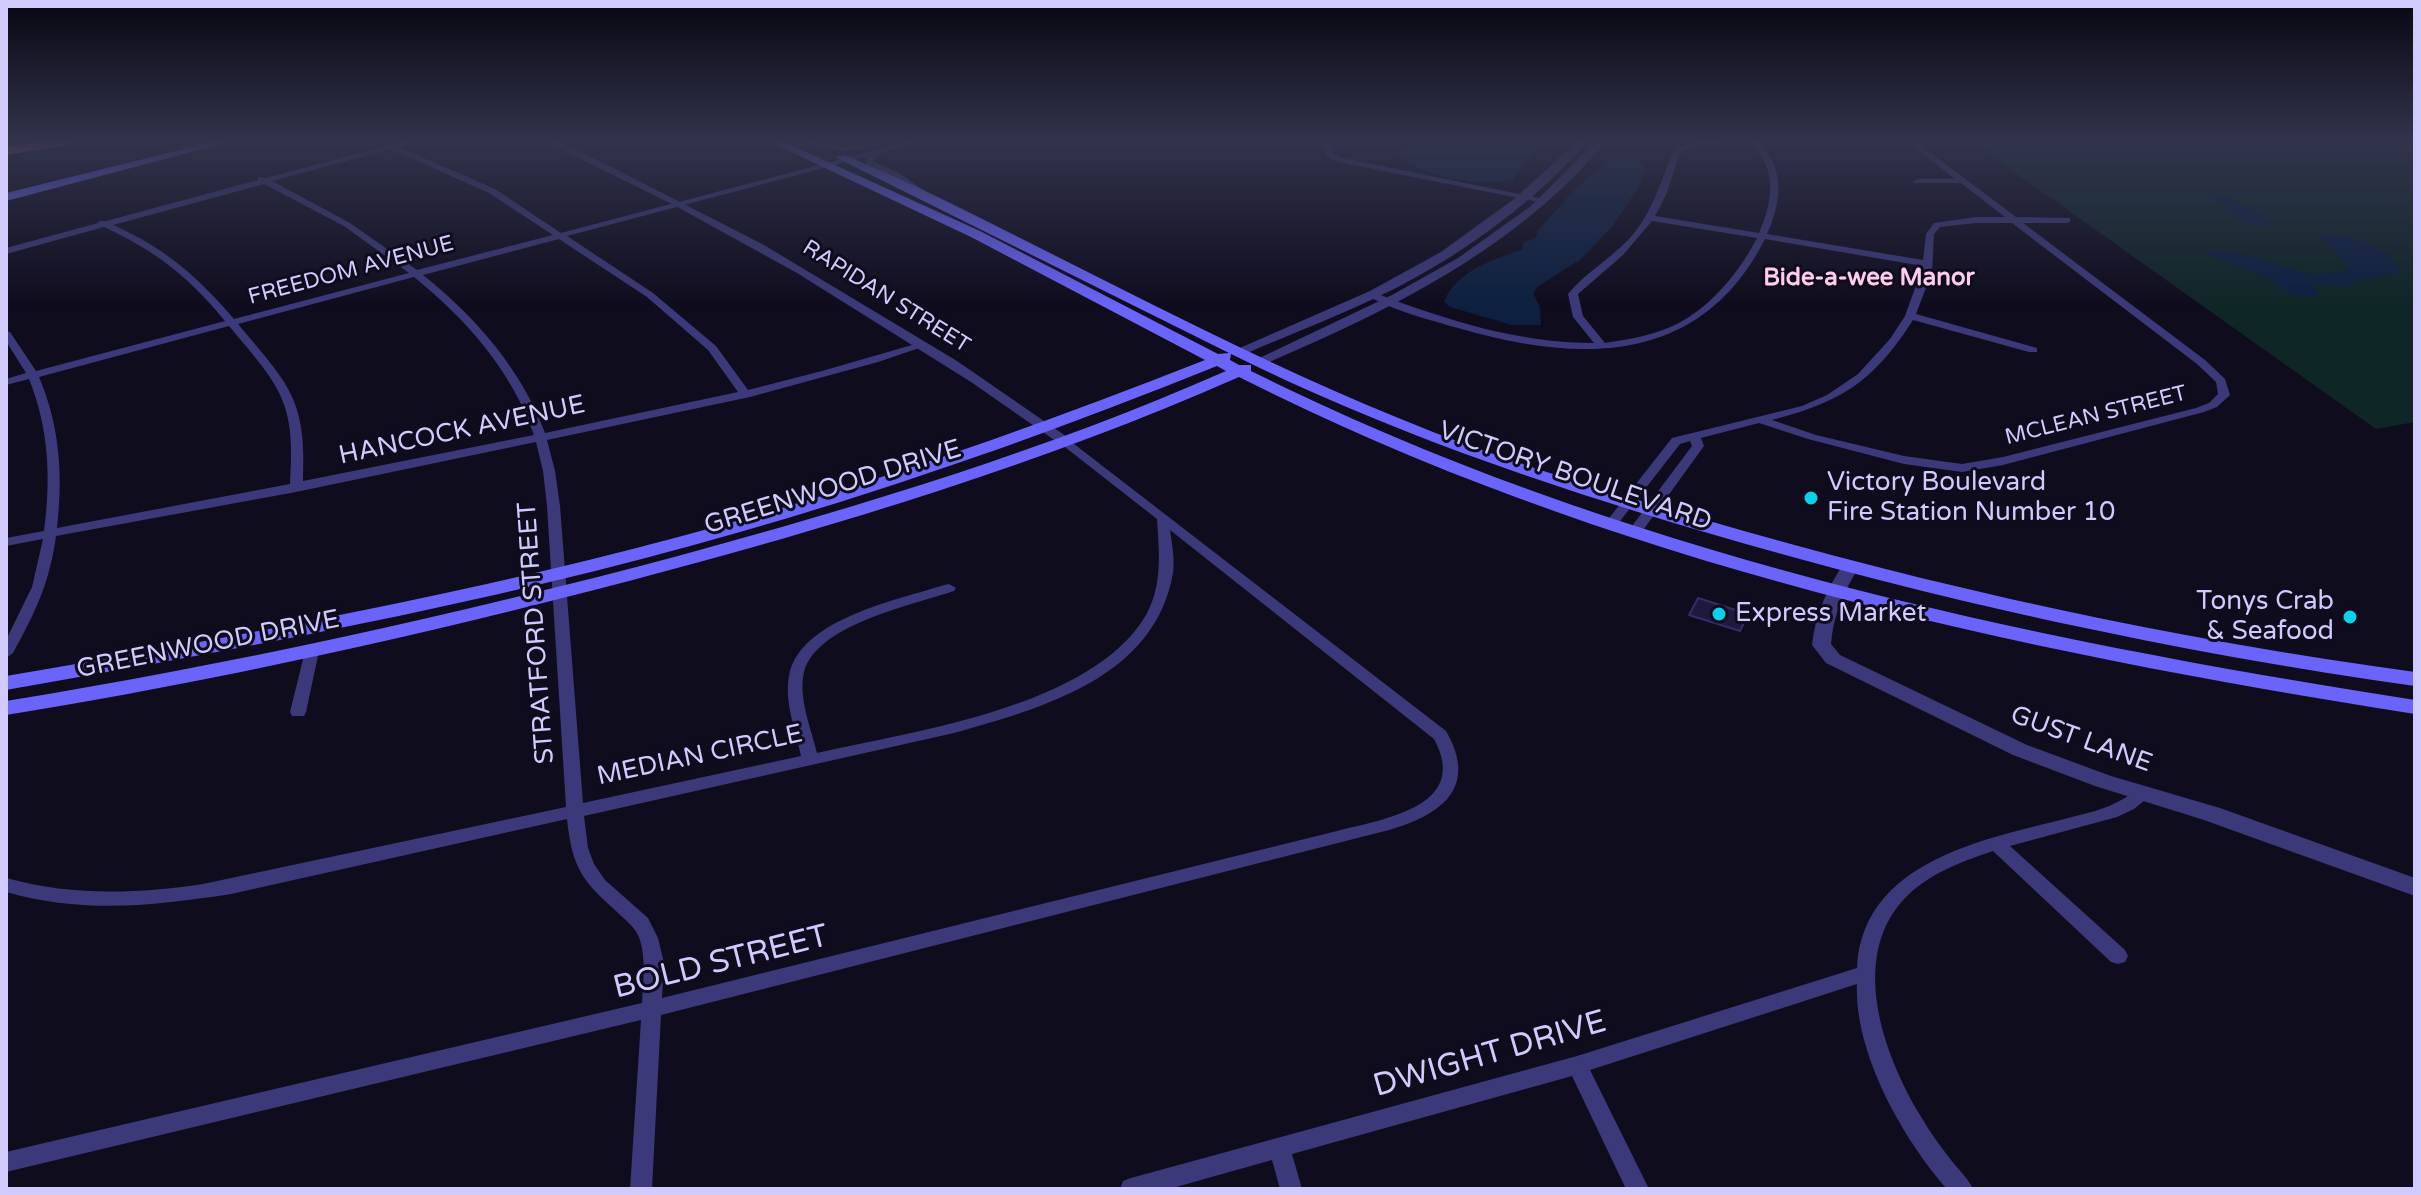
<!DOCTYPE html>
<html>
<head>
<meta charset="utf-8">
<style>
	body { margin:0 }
	#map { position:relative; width:2421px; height:1195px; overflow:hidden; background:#0f0c1d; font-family:"Varela Round",sans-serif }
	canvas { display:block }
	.frame { position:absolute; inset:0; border:8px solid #d0cafd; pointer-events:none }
</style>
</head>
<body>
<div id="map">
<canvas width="2421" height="1195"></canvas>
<div class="frame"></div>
</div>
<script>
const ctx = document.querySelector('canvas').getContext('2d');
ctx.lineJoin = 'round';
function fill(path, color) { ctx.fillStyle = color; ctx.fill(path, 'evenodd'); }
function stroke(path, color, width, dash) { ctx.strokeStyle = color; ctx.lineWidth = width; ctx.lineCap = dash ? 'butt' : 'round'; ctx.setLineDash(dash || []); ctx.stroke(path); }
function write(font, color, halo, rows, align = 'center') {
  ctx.font = font + ' "Varela Round",sans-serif'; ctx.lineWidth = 6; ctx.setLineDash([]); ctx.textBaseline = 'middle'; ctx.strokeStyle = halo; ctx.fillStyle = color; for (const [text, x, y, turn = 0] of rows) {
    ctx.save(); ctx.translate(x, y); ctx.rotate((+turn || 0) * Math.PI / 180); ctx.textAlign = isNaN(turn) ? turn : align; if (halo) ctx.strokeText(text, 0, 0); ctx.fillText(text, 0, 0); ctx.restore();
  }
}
fill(new Path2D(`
	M1969,140h446v282l-39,7z`), '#0f2626');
fill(new Path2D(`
	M1428,140h121l-27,25 -9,15c-34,7 -82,-3 -112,-20l-3,-5 3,-4z
	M1621,157l18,5 6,7 -9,22 -24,36 -31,32 -44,28 -4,7 7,13 1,18h-29l-62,-18 -6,-5c11,-31 51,-43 79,-53v-6l13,-6 2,-7c19,-19 57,-69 83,-73z
	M2203,193l32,7 7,7 14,-2 5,4 -12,2 16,1 1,4 -3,2 9,3 3,6 -22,-2 -27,-12 3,-6z
	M2323,235c26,0 69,9 77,38l-49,9 -1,2 4,4 -42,-4 6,10 -1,3 -25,-2 -20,-15 -66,-26 3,-3c48,-4 91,36 138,19l3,-3 -22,-23 -11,-7z`), '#0d2040');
const building = new Path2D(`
	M1698,598l50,16 -8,17 -51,-16z`);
fill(building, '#21193d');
stroke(building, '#382c68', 2);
fill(new Path2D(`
	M408,140h12l-21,7 96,42 66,44 353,-93h12l-45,13 -8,8 31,15 21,16v4h-6l-21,-16 -30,-14 -3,-5 4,-5 -302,80 86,57 63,53 32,44 74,-19 97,-28 4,-1 5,3 -50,17 -128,35 -203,43 8,31 5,35 23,297 218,-47c-5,-25 -17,-54 -12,-80 10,-57 109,-76 155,-91l5,-1 7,4 -2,3c-41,14 -137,33 -150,81 -6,25 7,56 13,81 97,-22 275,-46 329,-138 17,-30 13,-64 11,-96l-96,-75v-6l4,-1 381,294c33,57 -5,84 -57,99l-728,185 -9,174h-22l11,-169 -635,152v-20l636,-149c1,-21 4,-43 -2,-63 -4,-13 -15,-20 -24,-29 -35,-31 -44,-45 -49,-92l-336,75c-79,12 -147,20 -225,-2v-14c66,18 129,16 197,6l363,-77 -19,-301 -4,-35 -7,-29 -240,50 -240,44c-6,46 -21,77 -43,117l-7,5v-18l26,-53 11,-48 -37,7v-8l38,-7c7,-53 5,-102 -15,-152l-23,6v-6l20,-6 -20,-32v-10l4,1 26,39 189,-50c-36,-44 -69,-70 -121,-94l-98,27v-6l92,-25 1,-2h7l152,-41v-3l8,1zM391,149l98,44 64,42 -136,35 -67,-47 -78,-42zM264,184l80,42 65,47 -175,46c-37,-43 -69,-71 -121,-94zM559,239l88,58 61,53 30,42 -193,41c-23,-63 -70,-117 -122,-158zM414,277c52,42 98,94 120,158l-231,46c4,-83 -15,-97 -65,-157zM229,326c51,61 67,74 61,158l-233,44c6,-52 3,-102 -18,-151zM1170,530l264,209c37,68 -51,80 -97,92l-675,167 2,-35 -6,-25 -10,-20 -43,-38 -11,-16 -6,-16 -4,-32 370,-83c88,-25 201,-55 219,-160 2,-13 -1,-29 -3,-43z
	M803,140l39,7 19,-1 4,2 -23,3 -39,-7z
	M1321,140h8l4,14 10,4 205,42 -4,3 -206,-41 -11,-5z
	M1756,140c30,26 26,61 11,94l156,26 3,-26 8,-11 42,-6h29l-44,-34h-47l-1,-2 4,-2h38l-50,-39h9l102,77 54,1v4l-3,1h-44l182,137 20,19 5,16 -13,12 -13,5 -201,53 -41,7 -58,-8 -96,-25 -49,-16 -58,15 3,8 -63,87 -5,1 -7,-4 63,-84 -2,-5 -10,3 -63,81 -5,1 -6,-4 66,-84 130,-32 25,-11 31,-21 32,-35 15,-23 18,-50 -158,-27c-65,128 -186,124 -307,89 -25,-7 -70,-19 -91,-33l8,-2c72,27 142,50 219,50l-21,-26 -5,-23c17,-21 42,-35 61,-55 24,-26 31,-57 45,-89l22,-9zM1749,142c29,25 24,59 10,91l-104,-17 11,-21 14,-42 17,-8zM1652,221l105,17c-17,33 -46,69 -80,86 -22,11 -47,15 -72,19l-22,-27 -5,-22 45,-39zM1976,223h36l185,141 19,18 2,12 -9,9 -13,5 -193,49 -41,7 -58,-8 -88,-21 -44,-15c70,-18 102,-39 141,-100l116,32h8v-4l-121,-34 16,-42 2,-38 6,-7z
	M312,646l7,5 -13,61 -2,4h-12l-2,-4 15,-61z
	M2144,786l6,2 2,4 -2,4 -16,13 -17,8 -107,29 115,104 3,6 -3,6 -7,2 -7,-2 -118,-111c-30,10 -62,22 -85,44 -61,59 -25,159 12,220 9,16 20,31 31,45 8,10 17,18 22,29h-26c-44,-50 -93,-136 -90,-205l-267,86 59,119h-23l-54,-113 -280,78 10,35h-22l-8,-29 -103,29h-49l3,-8 8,-3 446,-122 280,-88c6,-117 150,-132 238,-157 10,-3 20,-7 28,-12 8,-4 13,-11 21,-13z`), '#3c397a');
fill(new Path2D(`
	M542,140h13l39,18 170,87 193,116 116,80 -3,3h-10l-89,-62 -174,-109 -125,-69z
	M1579,140h10c-52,60 -123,112 -193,148 -49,25 -101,44 -151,66h-10l-2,-3 137,-60 71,-39 73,-53z
	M1597,140h10c-90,109 -215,169 -342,224l-5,1 -7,-4 139,-66 66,-37 73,-52z
	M1850,562l9,5c-15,24 -26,49 -28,77l9,11 187,90 84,31 109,32 195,70v18l-211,-76 -109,-34 -82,-31 -187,-92 -14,-18c3,-30 15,-56 32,-82z`), '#3c397a');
fill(new Path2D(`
	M220,140h17l-231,61v-8z
	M766,140h14l200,91 238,123 11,-1 -394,-196 10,-2 70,31c160,77 317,164 481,231 98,41 201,71 303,101 235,69 473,121 716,154v14c-242,-34 -480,-86 -714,-155 -162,-48 -319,-102 -470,-177l-1,6 9,5h12v6c363,181 766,267 1164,329v14c-402,-63 -811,-152 -1176,-337 -197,87 -402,149 -610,204 -206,54 -413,100 -623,134v-14c227,-37 450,-86 672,-145 187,-51 371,-107 548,-185l-9,-5c-141,57 -283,108 -429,152 -255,77 -519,126 -782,172v-14c258,-44 517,-92 769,-166 146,-43 288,-94 430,-150l-234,-123z`), '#6a64fa');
fill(new Path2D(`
	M50,140h29l-6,4 -67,11v-8z`), '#f9499b');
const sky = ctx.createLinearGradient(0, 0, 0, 307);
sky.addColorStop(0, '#080710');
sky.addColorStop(0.46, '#31344c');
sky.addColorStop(1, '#31344c00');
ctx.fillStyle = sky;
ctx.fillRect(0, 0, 2421, 307);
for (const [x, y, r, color] of [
	[1811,498,8,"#08d1eb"],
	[1719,614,8,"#08d1eb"],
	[2350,617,8,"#08d1eb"]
]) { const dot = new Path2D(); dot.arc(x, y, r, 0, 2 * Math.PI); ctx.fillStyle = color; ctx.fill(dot); stroke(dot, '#0f0c1d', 3); }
write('22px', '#d0cafd', '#0f0c1d', [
	["FREEDOM AVENUE",351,271,-15],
	["RAPIDAN STREET",886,297,32],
	["MCLEAN STREET",2096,416,-14]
]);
write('bold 24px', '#fdccea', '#0f0c1d', [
	["Bide-a-wee Manor",1869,279]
]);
write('26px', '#d0cafd', '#0f0c1d', [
	["HANCOCK AVENUE",462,431,-12],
	["VICTORY BOULEVARD",1575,477,19],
	["GREENWOOD DRIVE",833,488,-17],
	["STRATFORD STREET",537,633,-94],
	["GREENWOOD DRIVE",208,645,-11],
	["GUST LANE",2081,740,20],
	["MEDIAN CIRCLE",700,756,-12]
]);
write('26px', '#d0cafd', '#0f0c1d', [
	["Victory Boulevard",1827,483],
	["Fire Station Number 10",1827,513],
	["Tonys Crab",2334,602,"right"],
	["& Seafood",2334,632,"right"],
	["Express Market",1735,614]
], 'left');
write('32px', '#d0cafd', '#0f0c1d', [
	["BOLD STREET",721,963,-14],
	["DWIGHT DRIVE",1490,1055,-16]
]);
</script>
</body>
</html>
